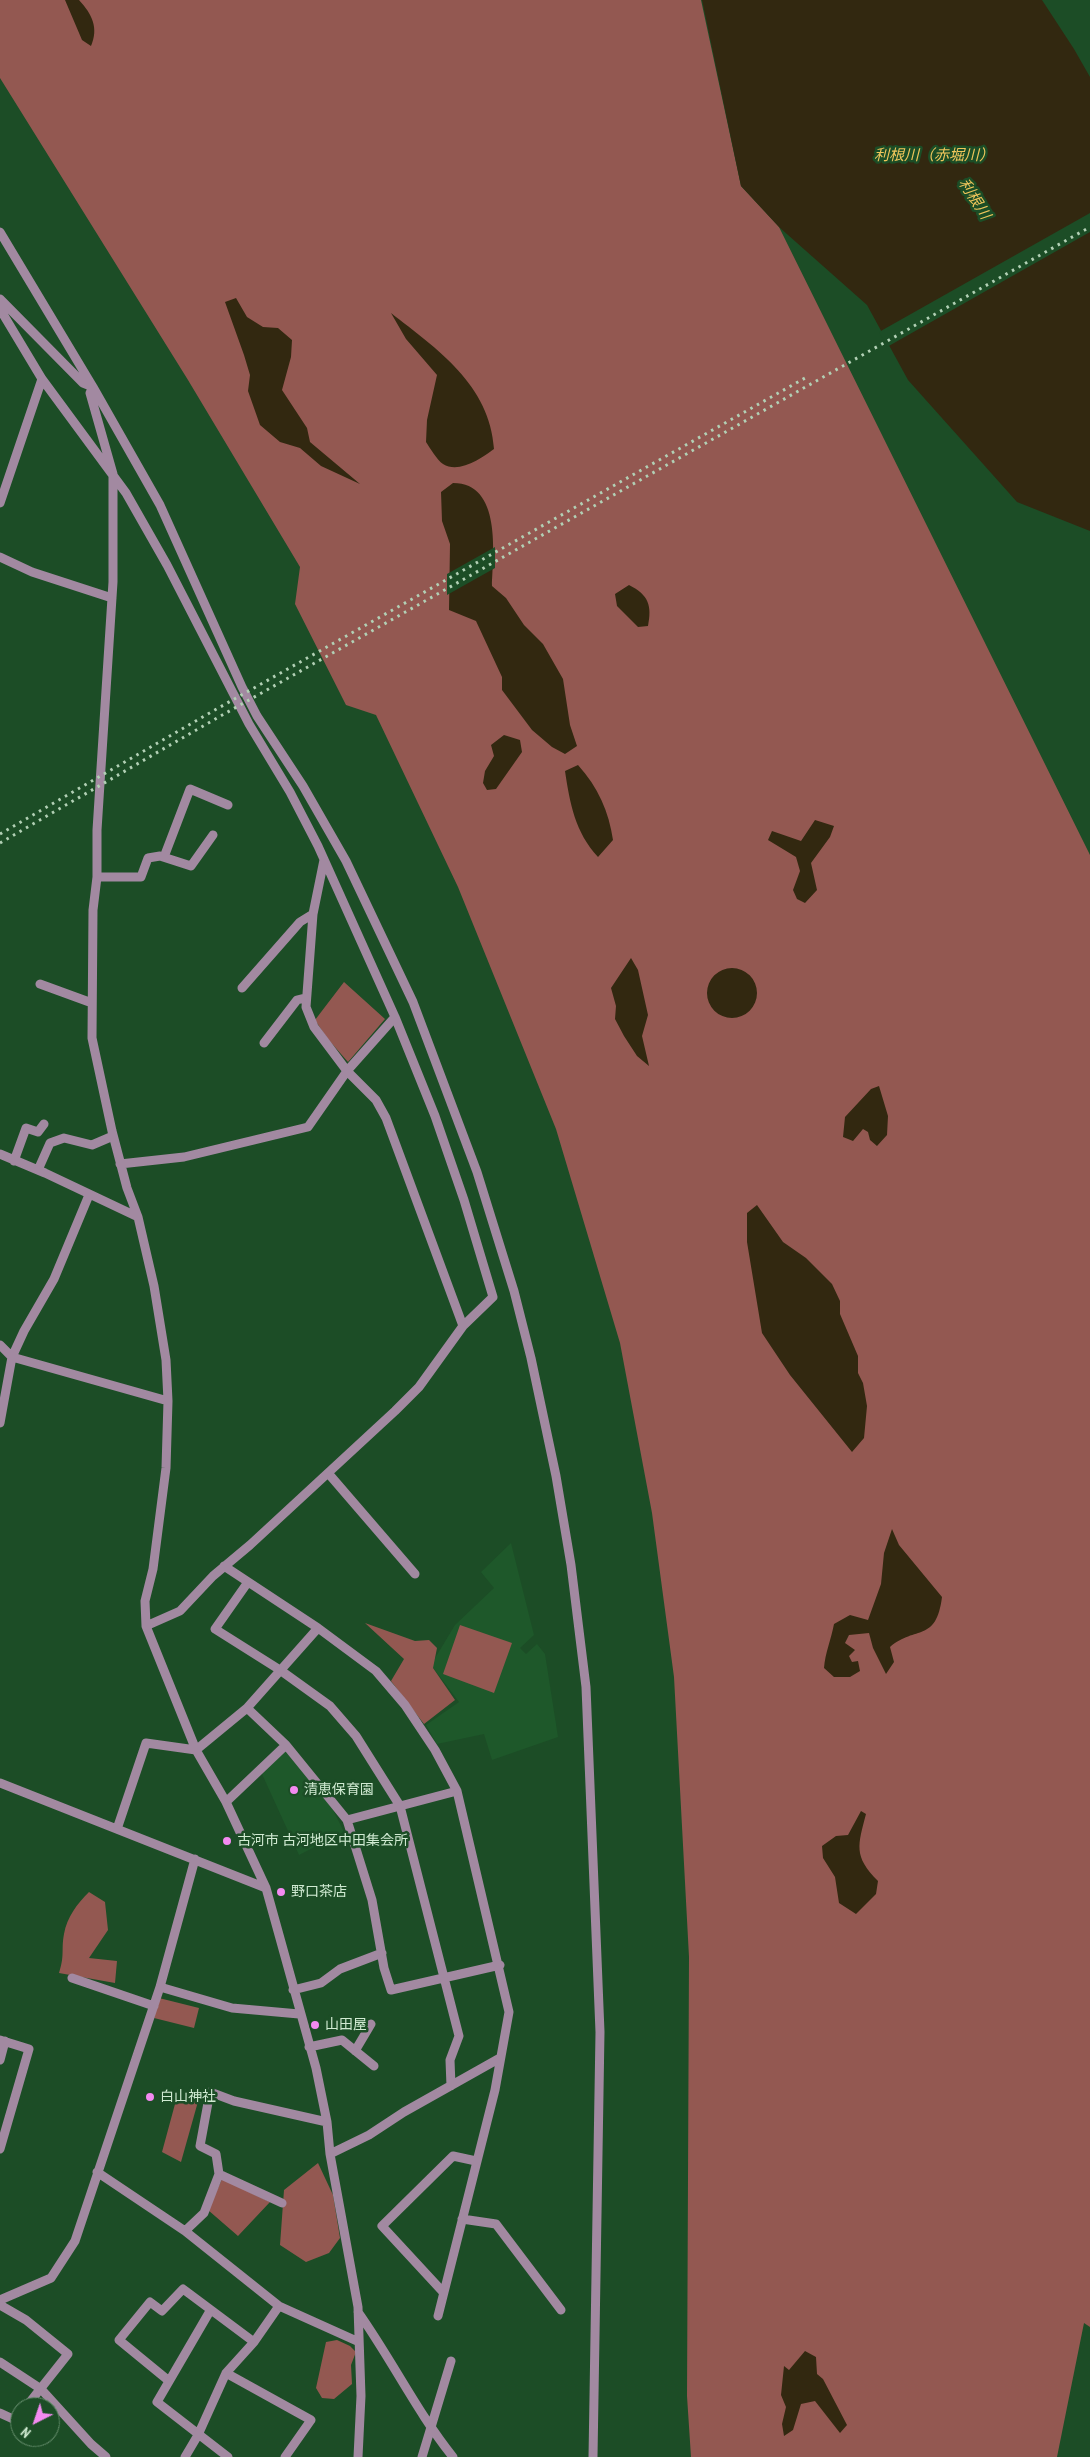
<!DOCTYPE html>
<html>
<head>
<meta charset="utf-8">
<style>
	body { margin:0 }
	#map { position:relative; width:1090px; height:2457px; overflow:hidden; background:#1c4d26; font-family:"PT Sans Narrow",sans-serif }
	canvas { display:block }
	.north { position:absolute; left:10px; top:2397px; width:50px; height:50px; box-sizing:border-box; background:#1c4d26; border:1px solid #648c6b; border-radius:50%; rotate:221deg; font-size:14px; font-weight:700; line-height:20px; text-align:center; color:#d0ead2 }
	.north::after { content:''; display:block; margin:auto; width:18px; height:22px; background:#f38af1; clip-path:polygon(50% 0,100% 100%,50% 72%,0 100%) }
</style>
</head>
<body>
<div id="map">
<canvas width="1090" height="2457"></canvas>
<div class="north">N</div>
</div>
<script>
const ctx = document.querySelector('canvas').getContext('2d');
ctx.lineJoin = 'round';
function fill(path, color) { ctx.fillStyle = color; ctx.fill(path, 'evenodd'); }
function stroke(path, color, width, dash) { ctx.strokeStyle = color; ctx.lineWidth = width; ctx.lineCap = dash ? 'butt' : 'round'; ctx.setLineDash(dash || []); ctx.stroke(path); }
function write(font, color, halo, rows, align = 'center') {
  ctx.font = font + ' "PT Sans Narrow","Noto Sans JP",sans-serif'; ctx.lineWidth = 5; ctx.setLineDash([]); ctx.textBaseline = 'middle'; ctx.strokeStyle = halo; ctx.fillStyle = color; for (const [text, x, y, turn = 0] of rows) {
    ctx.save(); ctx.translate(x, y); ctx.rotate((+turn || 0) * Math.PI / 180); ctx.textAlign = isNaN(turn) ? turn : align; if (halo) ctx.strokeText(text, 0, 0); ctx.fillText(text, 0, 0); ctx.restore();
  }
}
fill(new Path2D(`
	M511,1543l23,92 -14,13 6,6 11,-10 8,10 13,83 -66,23 -8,-26 -47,10 -11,-19 33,-23 -28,-37 24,-40 39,-37 -13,-16z
	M286,1750l45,56 13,26 -45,23 -37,-81z`), '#1e582a');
fill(new Path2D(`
	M0,0h701l40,186 38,41 311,628v1472l-6,-4 -27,134h-366l-4,-61 2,-439 -15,-280 -22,-164 -32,-170 -64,-214 -98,-242 -82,-172 -30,-10 -51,-101 5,-37 -112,-187 -188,-302z
	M344,982l41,37 -37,43 -21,-24 -12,-18z
	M365,1623l50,18 14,-1 8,8 -4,20 22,32 -31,24 -33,-43 13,-22z
	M460,1625l52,18 -18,50 -51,-19z
	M89,1892l16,10 3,28 -19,28 28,3 -2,22 -56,-10c6,-18 2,-23 5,-39 3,-17 13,-30 25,-42z
	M159,1998l40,10 -5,20 -40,-10z
	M178,2093l21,5 -18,64 -19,-10z
	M318,2163l15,32 7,43 -11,15 -23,9 -26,-17 4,-55z
	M222,2179l48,23 -32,34 -30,-26z
	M337,2340l13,6 6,6 -5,13 1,19 -18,15 -12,-1 -6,-10 10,-46z`), '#935851');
fill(new Path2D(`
	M65,0h14c13,14 20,28 12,46l-9,-6z
	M702,0h340l32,49 16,28v454l-73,-29 -109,-122 -41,-75 -88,-78 -38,-41z
	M236,298l11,19 16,10 15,1 14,12 -1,17 -9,33 25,38 3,14 50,42 -39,-18 -21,-18 -20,-6 -20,-17 -12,-34 2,-16 -6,-20 -19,-53z
	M391,313c46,36 99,72 103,136 -12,9 -35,25 -51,15 -6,-4 -13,-16 -17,-22l1,-22 10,-45 -31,-36z
	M453,483c49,0 40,71 39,103l14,12 18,27 19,19 20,35 7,46 7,21 -12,8 -13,-7 -20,-17 -30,-40v-13l-26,-56 -27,-11 1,-66 -8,-23 -1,-29z
	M629,585c20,10 23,21 19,41l-10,1 -21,-21 -2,-12z
	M504,735l16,5 2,12 -26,37 -9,1 -4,-7 2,-12 9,-15 -3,-11z
	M578,765c20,22 31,47 35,75l-15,17c-23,-25 -28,-53 -33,-86z
	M815,820l19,6 -4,11 -19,26 6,27 -12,13 -8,-4 -4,-9 7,-19 -4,-14 -28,-17 4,-9 29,10z
	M631,958l7,12 10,45 -6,21 7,30 -12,-10 -13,-20 -9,-17 1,-13 -5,-18z
	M707 993a25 25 0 1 1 50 0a25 25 0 1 1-50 0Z
	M879,1086l9,30 -1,19 -10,11 -7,-6 -2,-8 -5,-3 -10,12 -10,-4 2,-20 26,-28z
	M757,1205l26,37 23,16 26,26 8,17v13l18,42v17l5,10 4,23 -3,32 -12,14 -62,-77 -28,-42 -15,-91v-29z
	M892,1529l7,16 43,52c-6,46 -26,28 -52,50l4,15 -8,12 -13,-26 -4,-15 -20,2 -4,8 10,7 -6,6 3,6 6,-1 2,10 -10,6h-16l-10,-9c1,-15 7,-28 10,-44l16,-9 18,5 13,-36 3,-31z
	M861,1811l5,3c-8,31 -13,42 12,67l-2,13 -20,20 -17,-11 -4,-26 -12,-19 -1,-12 14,-10 12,-1z
	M805,2351l11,6 1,17 6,5 24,46 -7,8 -25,-32 -14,3 -8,26 -9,6 -2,-12 4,-17 -5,-12 3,-29 5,4z`), '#322810');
fill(new Path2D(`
	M1090,213v19l-203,115 -8,-15z
	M495,547v21l-48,27v-21z`), '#1c4d26');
stroke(new Path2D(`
	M0,232l93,155 67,118 82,182 15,29 46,70 43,75 67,141 64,170 37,119 17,67 25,118 15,89 15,122 14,345 -7,425
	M0,299l83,84 10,4 -3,6 23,81v108l-16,248v47l-4,33 -1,128 20,93 15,57 11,29 16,69 12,74 2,41 -2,67 -13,101 -8,32 1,25 50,124 30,52 40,86 50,180 11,54 3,32 28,153 3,89 -3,61
	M0,309l42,70 84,114 41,72 82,159 41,68 28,54 77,171 40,99 29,84 29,97 -30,29 -44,61 -24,24 -145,134 -37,31 -33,35 -34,15
	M0,503l42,-124
	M0,557l32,15 80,26
	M164,857l26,-68 38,16
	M324,860l-11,54 -7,93 8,20 33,44 48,-54
	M97,877h44l7,-19 12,-2 31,10 22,-31
	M40,984l52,19
	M242,988l58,-66 13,-8
	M264,1043l33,-43 8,-2
	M0,1154l45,19 93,44
	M14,1161l12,-33 12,4 6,-8
	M120,1164l64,-7 124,-30 39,-56 29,29 10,18 77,208
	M38,1170l12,-27 14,-5 28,7 21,-9
	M0,1345l12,12 156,44
	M0,1423l12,-66 12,-26 30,-52 35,-84
	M328,1473l87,101
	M224,1566l94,62 58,43 29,34 30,45 22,41 52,221 -14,78 -57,226
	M248,1582l-33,47 65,41 50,36 26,30 44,70 59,230 -9,24 1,26
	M247,1708l39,37 61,75 25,80 12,68 7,22 109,-25
	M0,1783l266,105
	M226,1802l60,-57
	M347,1820l110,-29
	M117,1829l29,-86 50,7 51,-42 71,-80
	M72,1978l82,28
	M160,1987l72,21 67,6
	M293,1990l28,-7 19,-14 42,-16
	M0,2040l29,9 -29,100
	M309,2047l33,-7 32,26
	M355,2051l16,-27
	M0,2060l5,-19
	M330,2154l39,-19 35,-23 96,-54
	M97,2172l88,59 94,75 80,36
	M282,2203l-63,-29 -3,-20 -16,-8 10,-54 24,9 93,21
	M462,2219l34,5 65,86
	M185,2231l19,-18 15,-39
	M443,2292l-61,-66 71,-70 23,5
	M0,2300l51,-22 24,-37 85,-254 35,-128
	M0,2305l26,15 42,34 -42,53
	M210,2311l-53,91 71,55
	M358,2312c34,48 59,100 95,145
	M0,2362l41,27 50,55 15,13
	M226,2373l85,47 -26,37
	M169,2381l-50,-41 31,-38 12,9 21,-22 71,53
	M0,2413l13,6 7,-5
	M185,2457l13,-22 28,-62 28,-31 25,-36
	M422,2457l29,-96`), '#a289a1', 9);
stroke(new Path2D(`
	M0,834l213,-123 592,-333
	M0,843l217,-125 873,-491`), '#b2d0b5', 3, [2.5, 5]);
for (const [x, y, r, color] of [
	[294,1790,5,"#f38af1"],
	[227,1841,5,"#f38af1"],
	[281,1892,5,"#f38af1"],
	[315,2025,5,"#f38af1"],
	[150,2097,5,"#f38af1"]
]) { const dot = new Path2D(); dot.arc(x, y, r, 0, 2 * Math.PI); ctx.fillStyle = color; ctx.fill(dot); stroke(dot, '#1c4d26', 2); }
write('14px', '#d0ead2', '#1c4d26', [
	["清恵保育園",304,1790],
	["古河市 古河地区中田集会所",237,1841],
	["野口茶店",291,1892],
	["山田屋",325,2025],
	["白山神社",160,2097]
], 'left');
write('italic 15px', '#f0c65c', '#1c4d26', [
	["利根川（赤堀川）",934,156],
	["利根川",974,199,57]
]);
</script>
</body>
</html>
